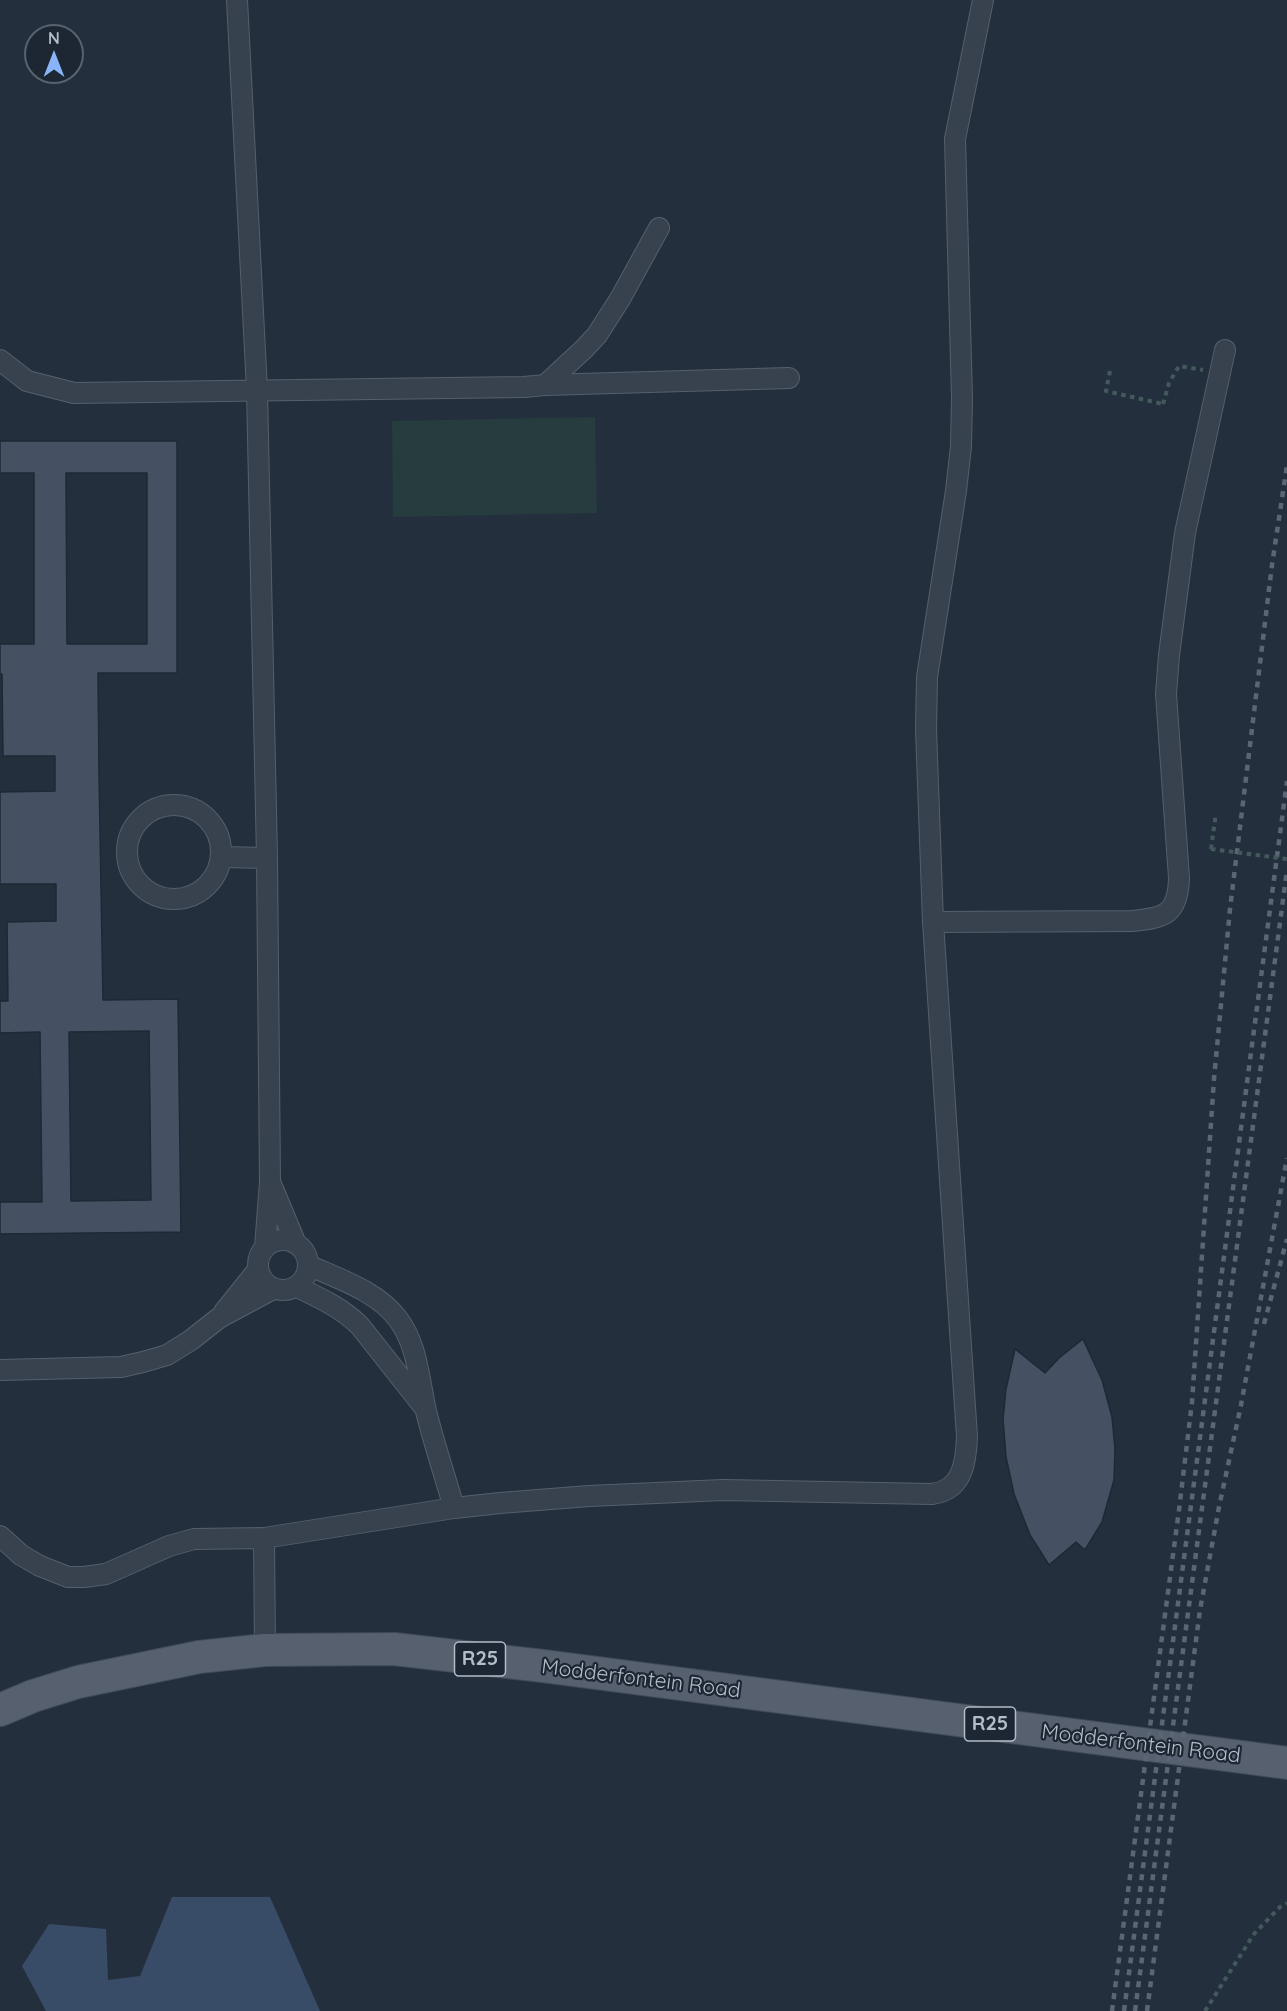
<!DOCTYPE html>
<html>
<head>
<meta charset="utf-8">
<style>
	body { margin:0 }
	#map { position:relative; width:1287px; height:2011px; overflow:hidden; background:#242f3e; font-family:Quicksand,sans-serif }
	canvas { display:block }
	.north { position:absolute; left:24px; top:24px; width:60px; height:60px; box-sizing:border-box; background:#1d2633; border:2px solid #59626f; border-radius:50%; rotate:0deg; font-size:16px; font-weight:700; line-height:24px; text-align:center; color:#b4bcc9 }
	.north::after { content:''; display:block; margin:auto; width:21px; height:27px; background:#8ab4f8; clip-path:polygon(50% 0,100% 100%,50% 72%,0 100%) }
</style>
</head>
<body>
<div id="map">
<canvas width="1287" height="2011"></canvas>
<div class="north">N</div>
</div>
<script>
const ctx = document.querySelector('canvas').getContext('2d');
ctx.lineJoin = 'round';
function fill(path, color) { ctx.fillStyle = color; ctx.fill(path, 'evenodd'); }
function stroke(path, color, width, dash) { ctx.strokeStyle = color; ctx.lineWidth = width; ctx.lineCap = dash ? 'butt' : 'round'; ctx.setLineDash(dash || []); ctx.stroke(path); }
function write(font, color, halo, rows, align = 'center') {
  ctx.font = font + ' Quicksand,sans-serif'; ctx.lineWidth = 4.5; ctx.setLineDash([]); ctx.textBaseline = 'middle'; ctx.strokeStyle = halo; ctx.fillStyle = color; for (const [text, x, y, turn = 0] of rows) {
    ctx.save(); ctx.translate(x, y); ctx.rotate((+turn || 0) * Math.PI / 180); ctx.textAlign = isNaN(turn) ? turn : align; if (halo) ctx.strokeText(text, 0, 0); ctx.fillText(text, 0, 0); ctx.restore();
  }
}
fill(new Path2D(`
	M595,417l2,96 -204,4 -1,-96z`), '#263c3f');
fill(new Path2D(`
	M172,1897h98l50,114h-274l-24,-45 27,-42 57,5 2,51 32,-4z`), '#394c67');
const building = new Path2D(`
	M0,441h177v232h-79l1,102 4,225 75,-1 3,233 -181,2v-32h42l-2,-170 -40,1v-32h8l-1,-79 49,-1v-37h-56v-92l55,-1v-35h-52l-1,-82h-2v-30h34v-171h-34zM66,473h81v171h-80zM149,1031l2,169 -80,1 -2,-169z
	M1083,1339l19,41 10,37 3,32 -1,31 -12,42 -17,28 -9,-8 -27,23 -19,-30 -16,-41 -8,-37 -3,-38 3,-30 9,-40 30,24 14,-15z`);
fill(building, '#455162');
stroke(building, '#1f2835', 1.5);
const minor = new Path2D(`
	M237,0l20,390 10,468 3,324 -5,65
	M0,360l27,21 47,12 450,-6 21,-2 39,-36 13,-14 23,-36 39,-71
	M545,385l244,-7
	M127 852a47 47 0 1 1 94 0a47 47 0 1 1-94 0Z
	M221,857l46,1
	M933,922l199,-1c33,-3 46,-7 47,-43l-13,-184 3,-39 16,-122 40,-183
	M271,1184l25,60
	M258 1265a25 25 0 1 1 50 0a25 25 0 1 1-50 0Z
	M308,1265c31,14 69,26 90,54 20,27 21,61 28,92 8,33 19,65 28,97
	M297,1287c23,11 45,21 63,39l64,81
	M224,1312l33,-41
	M0,1370l121,-3 22,-5 24,-7 24,-15 28,-22 54,-29
	M0,1536l21,19 19,11 28,11h16l22,-3 63,-28 25,-7 70,-1 190,-30 46,-5 89,-7 134,-6 209,4c31,-4 34,-32 35,-57l-34,-515 -7,-193 1,-52 29,-186 5,-45 1,-47 -7,-260 28,-139
	M264,1538l1,112`);
const primary = new Path2D(`
	M0,1710l33,-14 45,-14 121,-25 66,-7 129,-1 149,17 744,97`);
stroke(minor, '#565f6c', 22);
stroke(primary, '#414a57', 34);
stroke(new Path2D(`
	M1110,371l-4,20 57,13
	M1163,404l6,-21 10,-17 24,4
	M1211,849l5,-36
	M1205,2011l49,-77 26,-27 7,-4`), '#44595c', 4, [4.5, 4.5]);
stroke(minor, '#38414e', 20);
stroke(primary, '#56606e', 32);
stroke(new Path2D(`
	M1264,1324l23,-85
	M1112,2011l67,-501 13,-108 22,-323 16,-170 42,-344 15,-100
	M1124,2011l163,-1230
	M1135,2011l152,-1141
	M1147,2011l53,-401 19,-103 22,-102 46,-247`), '#5a6575', 4.5, [6, 6]);
stroke(new Path2D(`
	M1211,849l76,10`), '#44595c', 4, [4.5, 4.5]);
for (const [x, y, w] of [
	[480,1659,51],
	[990,1724,51]
]) { const box = new Path2D(); box.roundRect(x - w / 2, y - 17, w, 34, 4.5); ctx.fillStyle = '#1d2633'; ctx.fill(box); stroke(box, '#b4bcc9', 1.5); }
write('bold 20px', '#b4bcc9', null, [
	["R25",480,1659],
	["R25",990,1724]
]);
write('21px', '#b4bcc9', '#1d2633', [
	["Modderfontein Road",641,1679,7],
	["Modderfontein Road",1141,1744,7]
]);
</script>
</body>
</html>
